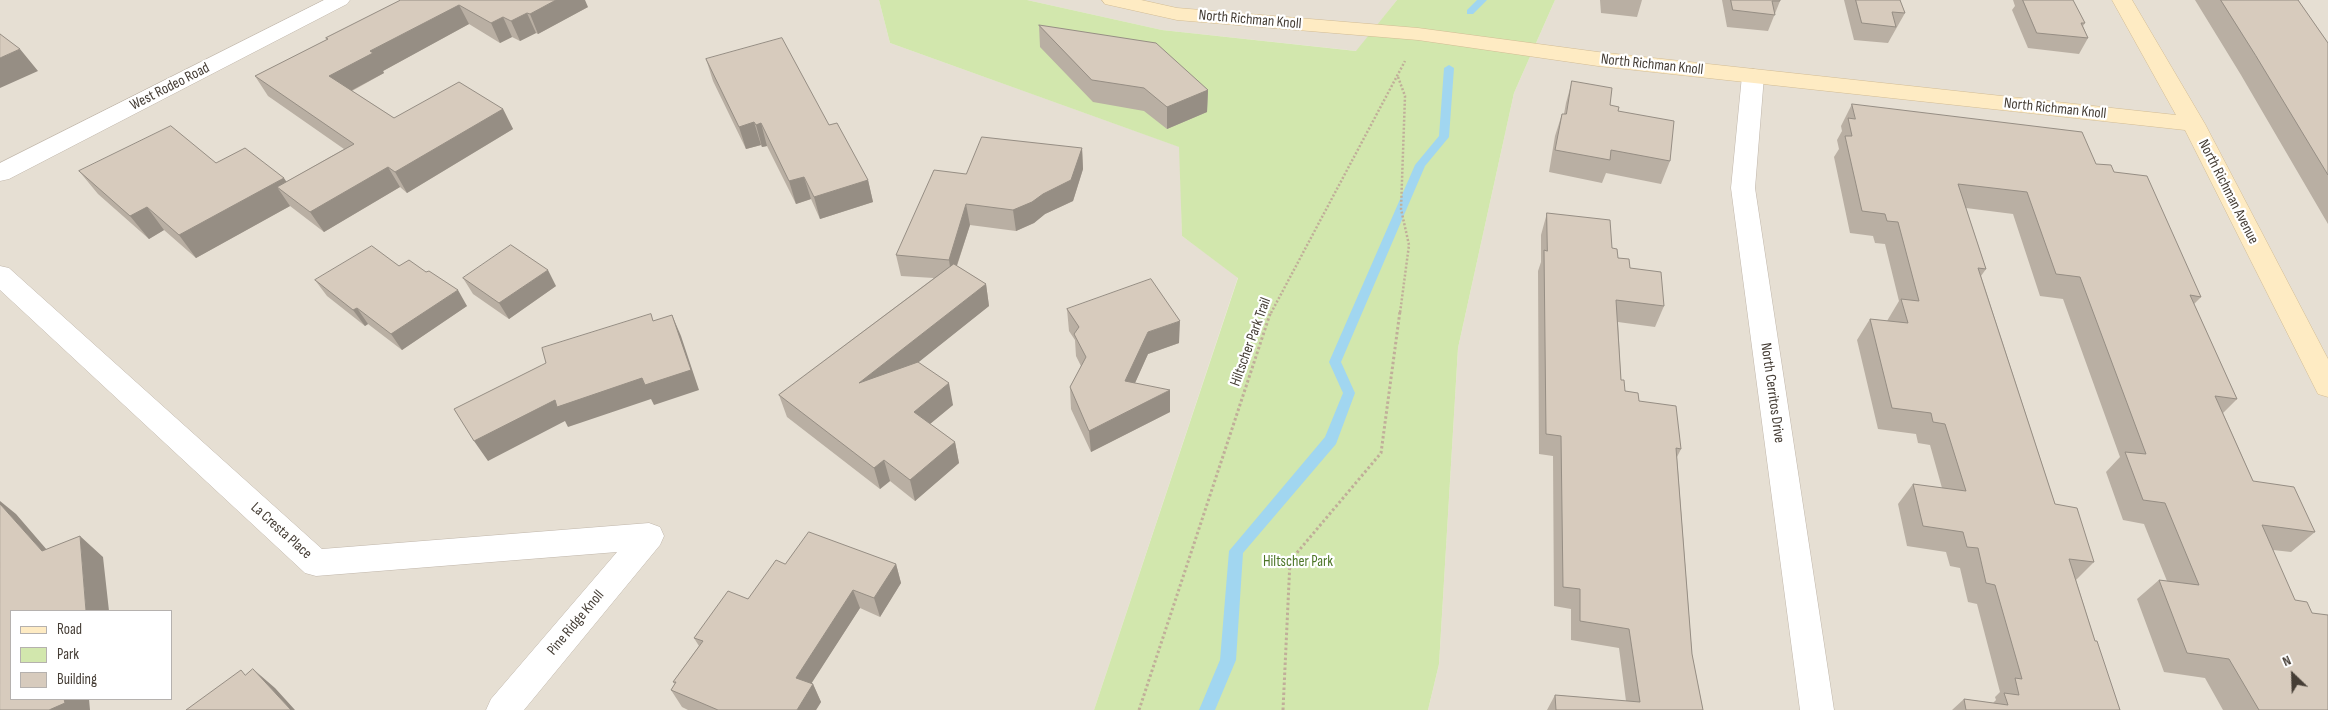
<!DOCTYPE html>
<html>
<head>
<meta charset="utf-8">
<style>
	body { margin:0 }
	#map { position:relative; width:2328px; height:710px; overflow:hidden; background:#f2ede5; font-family:"Sofia Sans Condensed",sans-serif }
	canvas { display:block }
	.legend { position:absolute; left:10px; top:610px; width:162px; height:90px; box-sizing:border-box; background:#fff; border:1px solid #b5b1ae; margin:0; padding:6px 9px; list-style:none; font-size:15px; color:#453d35 }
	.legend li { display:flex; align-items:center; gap:10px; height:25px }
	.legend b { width:25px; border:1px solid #b5b1ae }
	.north { position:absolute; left:2268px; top:650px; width:50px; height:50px; -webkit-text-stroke:4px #fff; paint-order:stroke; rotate:336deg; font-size:14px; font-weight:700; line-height:20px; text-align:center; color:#453d35 }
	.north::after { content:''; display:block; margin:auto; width:18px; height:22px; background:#453d35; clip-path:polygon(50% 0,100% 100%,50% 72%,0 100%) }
</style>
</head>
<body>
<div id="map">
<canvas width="2328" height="710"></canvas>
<ul class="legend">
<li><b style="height:6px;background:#feebc3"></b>Road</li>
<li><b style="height:14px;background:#d2e7ad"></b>Park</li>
<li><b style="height:14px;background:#d7cbbd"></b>Building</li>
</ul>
<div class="north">N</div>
</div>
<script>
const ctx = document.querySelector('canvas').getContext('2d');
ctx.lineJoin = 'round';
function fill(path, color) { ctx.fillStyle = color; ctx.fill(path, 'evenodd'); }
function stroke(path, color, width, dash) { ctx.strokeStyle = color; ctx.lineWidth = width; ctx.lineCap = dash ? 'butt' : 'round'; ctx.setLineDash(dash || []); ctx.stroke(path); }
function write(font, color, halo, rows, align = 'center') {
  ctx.font = font + ' "Sofia Sans Condensed",sans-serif'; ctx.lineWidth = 4.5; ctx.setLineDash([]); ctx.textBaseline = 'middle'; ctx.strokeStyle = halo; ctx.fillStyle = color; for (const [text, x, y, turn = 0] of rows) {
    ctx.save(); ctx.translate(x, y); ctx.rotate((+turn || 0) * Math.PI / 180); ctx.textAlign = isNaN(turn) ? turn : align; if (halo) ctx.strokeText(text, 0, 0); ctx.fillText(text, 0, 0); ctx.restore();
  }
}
fill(new Path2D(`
	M0,0h879l11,43 290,104 2,89 56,41 -144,433h-1094zM11,611h160v88h-160z
	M1027,0h370l-40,51 -195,-21z
	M1555,0h773v710h-900l11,-46 19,-316 56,-255z`), '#e6dfd3');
fill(new Path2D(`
	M879,0h148l135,30 194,21 41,-51h158l-41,93 -56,255 -19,316 -11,46h-334l144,-432 -56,-42 -3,-89 -289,-104z`), '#d2e7ad');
fill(new Path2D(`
	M1477,0h10l-14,14h-6v-4z
	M1449,65l5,3 -5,69 -24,29 -84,196 14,31 -19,51 -93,109 -7,107 -21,50h-16l21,-50 9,-109 96,-114 18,-44 -14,-31 86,-197 24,-29 5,-68z`), '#a1d6f0');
const street = new Path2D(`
	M324,0h26l-3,4 -338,175 -9,2v-18z
	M1753,69l8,2 3,5 -9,112 79,522h-34l-69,-522 11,-112 3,-5z
	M0,266l9,2 313,281 327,-26 11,4 4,9 -4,9 -136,165h-38l5,-11 126,-147 -301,24 -11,-3 -305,-283z`);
const secondary = new Path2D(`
	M1102,0h39l36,8 241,20 180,24 578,63 -64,-115h20l73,124 123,235v38l-10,-3 -133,-264 -587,-64 -180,-26 -241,-20 -72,-16z`);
stroke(street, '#c1b7ab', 1);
stroke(secondary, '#d3bd95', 1);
stroke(new Path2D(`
	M1398,77l7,19 -4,113 8,36 -9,68
	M1271,313l134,-252`), '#c0ae99', 2.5, [2, 2]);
stroke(new Path2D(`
	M1139,710l132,-399
	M1283,710l7,-149 91,-108 19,-142`), '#c0ae99', 3, [2.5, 2.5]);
fill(street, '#fff');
fill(secondary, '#feebc3');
fill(new Path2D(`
	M401,0l187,7 -50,27 -2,-1 -16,8 -8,-4 -12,6 -31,-19 -86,47 1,2 -32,18 42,27 109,-9 10,20 -106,64 -7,-6 -76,45 -34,-26 -94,52 -32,-28 -15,9 -51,-45 -19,-23 137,-8 70,19 58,-33 -76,-53 -13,-20 72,-36 -1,-2z
	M1600,0h42l-5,17 -36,-4z
	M1722,0h58v1l-12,30 -41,-4z
	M1844,0h56l5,13 -17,30 -34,-3z
	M2013,0h60l12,23 -2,3 5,12 -9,16 -51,-6 -16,-38 3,-4z
	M2195,0h103l30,43v181l-87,-149z
	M1039,25l169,65 -1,22 -40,17 -23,-18 -51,-9 -53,-55z
	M706,59l123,66 39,55 5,22 -53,17 -9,-20 -15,5 -29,-58 -5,1 -1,-2 -15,4 -33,-68z
	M1572,81l38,24 8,6 52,50 -9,23 -55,-11 -4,10 -53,-11 6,-36 7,-22h2l2,-11z
	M1852,104l244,60 18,8 87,125 -7,7 43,95 -14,14 30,68 62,51 -24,20 -18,-2 55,160h-105l-18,-32 -41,-6 -27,-73 22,-19 8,1 -23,-57 -21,-4 -17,-48 14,-15 -57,-158 -23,-3 -27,-82 -47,-6 20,61 -5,7 74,228 39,58 -18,18 19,61 25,69h-168l12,-11 29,4 3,-3 -1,-3 5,-5 -23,-88 -9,-2 -8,-34 -10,-2 -4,-14 -39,-6 -9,-42 15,-20 29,4 -12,-43 -12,-2 -2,-9 -38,-5 -21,-89 13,-21 17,2 12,-20 -14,-57 -10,-1 -2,-7 -23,-3 -16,-76 5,-8 -2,-9 5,-9 -1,-5z
	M1082,148l1,21 -10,32 -28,13 -11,9 -18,8 -46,-6 -13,41 29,18 3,22 -71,56 35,43 -23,19 25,18 4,21 -44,38 -25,-20 -10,8 -93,-72 -8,-22 155,-117 -33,-2 -5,-21 70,-81z
	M1547,213l65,35 6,10 12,10 34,38 -9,21 -37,-5 3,58 4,11 14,10 42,48 -4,8 15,197 11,56h-156l8,-15 71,6 -7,-53 -48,-8v-31l-17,-3 -1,-150 -14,-2 -1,-183 3,-9v-27z
	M399,266l68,40 -65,44 -34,-26 -3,2 -38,-30 -12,-16z
	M463,278l93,8 -47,33 -36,-25z
	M1067,309l112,34 -31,11 -13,29 35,29 -79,40 -20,-43 -1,-22 11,-21 -5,-10 -1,-16 -6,-9z
	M785,564h111l5,19 -21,34 -20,-9 -49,75 2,1 8,18 -5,8h-128l-6,-3 -11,-17 4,-6 -2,-2 26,-36 -5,-8 54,-39z`), '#b9afa3');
fill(new Path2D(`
	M556,0h29l3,7 -50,27 -8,-20z
	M459,5l10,19 -86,47 1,2 -43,23 -12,-20 41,-25z
	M527,13l9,20 -16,8 -9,-20z
	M503,17l9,20 -12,6 -9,-20z
	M20,49l18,22 -38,17v-30z
	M1208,90l-1,22 -40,17v-22z
	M503,109l10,20 -106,64 -12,-21z
	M754,122l7,23 -15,4 -7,-22z
	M761,123l6,23 -5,1 -6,-22z
	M1082,148l1,21 -10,32 -28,13 -11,9 -18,8 -3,-21z
	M388,167l12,20 -76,45 -14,-20z
	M804,177l7,22 -15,5 -7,-23z
	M284,178l15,23 -22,-14 13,19 -94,52 -17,-23z
	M868,180l5,22 -53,17 -6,-22z
	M966,204l4,21 -18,55 -3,-20z
	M147,207l17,23 -15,9 -19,-23z
	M548,270l8,16 -47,33 -10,-16z
	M986,284l3,22 -124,99 -6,-22z
	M458,290l9,16 -65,44 -11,-16z
	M357,308l11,16 -3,2 -12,-16z
	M672,315l9,21 18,54 -45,15 -3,-6 -83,28 -3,-6 -77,40 -14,-20z
	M1180,321l-1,22 -31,11 -22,49 -1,-22 23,-49z
	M949,383l4,22 -34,28 -5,-21z
	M1170,390v22l-79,40 -2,-21z
	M955,442l4,21 -44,38 -5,-21z
	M884,460l6,21 -10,8 -6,-21z
	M0,501l16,13 50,58 -24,-21 -42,-47z
	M80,536l23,21 6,54h-23z
	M896,564l5,19 -21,34 -6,-19z
	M853,590l7,18 -56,87 -8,-17z
	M253,669l22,19 20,22h-4z
	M813,684l8,18 -5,8h-19z
	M64,699h25l1,11h-41z`), '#968e84');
const building = new Path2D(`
	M401,0h155l-26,14 -3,-1 -16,8 -8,-4 -12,6 -32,-18 -89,46 3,2 -44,23 65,42 65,-36 44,27 -108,63 -7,-5 -78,45 -33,-25 77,-43 -99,-68 73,-37 -2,-1z
	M1731,0h49v1h-8l3,14 -42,-5z
	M1856,0h44l5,13 -13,-1 4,15 -34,-4z
	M2023,0h50l12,23h-4l7,15 -51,-5z
	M2221,0h77l30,43v132l-72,-119z
	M1039,25l117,18 52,47 -41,17 -23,-19 -52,-8z
	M0,34l20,15 -20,9z
	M782,38l47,87 8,-2 31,57 -54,17 -10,-20 -15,4 -28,-58 -5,2 -2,-3 -15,5 -33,-68z
	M1572,81l40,7 -2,17 9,2 -1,4 56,10 -4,40 -59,-11 -1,10 -55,-10 7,-36h4z
	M1852,104l230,28 14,32 15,1 3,7 33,4 54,121 -11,-2 47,104 -22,-3 38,85 41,6 21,45 -53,-7 33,75 12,2 5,11 16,2v95h-69l-30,-51 -42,-6 -28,-73 40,5 -34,-82 -22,-3 -18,-48 21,2 -66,-177 -24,-3 -29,-82 -69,-8 28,85 -8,-1 77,236 22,4 17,54 -25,-3 26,82h2l23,69h-154l-2,-11 44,6 -4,-12 15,2 -4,-17 7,1 -27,-94 -9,-2 -8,-35 -11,-1 -4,-15 -40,-6 -10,-42 53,7 -21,-67 -12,-2 -2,-9 -39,-5 -22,-89 38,4 -7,-24 18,2 -21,-79 -11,-1 -2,-7 -23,-3 -17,-75h7l-4,-18 7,1z
	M171,126l45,37 29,-15 39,30 -105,57 -32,-28 -17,9 -51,-45z
	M982,137l100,11 -11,32 -28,14 -11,8 -19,8 -47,-6 -17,56 -53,-5 38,-85 32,4z
	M1547,213l63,7 2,28 5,1 1,9 11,1 1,9 31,4 3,34 -48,-6 5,80h3l1,11 13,2 1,8 37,5 5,43 -5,-1 16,206 11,56h-147l-1,-15 85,7 -11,-73 -49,-8v-32l-17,-2 -2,-151 -15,-2 -2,-184 3,1z
	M511,245l37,25 -49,33 -36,-25z
	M372,246l27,20 10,-6 17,12 3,-1 29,19 -67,44 -34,-26 -4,2 -38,-30z
	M954,264l32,20 -127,99 59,-21 31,21 -35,29 41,30 -45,38 -26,-20 -10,8 -95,-73z
	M1151,279l29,42 -32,11 -23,49 45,9 -81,41 -19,-44 16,-30 -12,-23 5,-7 -12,-18z
	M651,314l2,7 19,-6 19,55 -46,15 -3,-7 -85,29 -2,-7 -81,41 -20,-32 92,-46 -4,-15z
	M0,504l42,47 38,-15 6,75h-75v88h53l1,4 -16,7h-49z
	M809,532l87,32 -22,34 -21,-8 -57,88 17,6 -16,26h-79l-47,-20 5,-8h-3l30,-41 -9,-3 34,-47 20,8 28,-39 9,4z
	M253,669l38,41h-105l55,-40 4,5z`);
fill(building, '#d7cbbd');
stroke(building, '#968e84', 1);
write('15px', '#453d35', '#fff', [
	["North Richman Knoll",1250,20,5],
	["North Richman Knoll",1652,65,6],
	["West Rodeo Road",170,87,-27],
	["North Richman Knoll",2055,109,6],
	["North Richman Avenue",2228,192,63],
	["Hiltscher Park Trail",1251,342,-70],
	["North Cerritos Drive",1772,393,82],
	["La Cresta Place",281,531,42],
	["Pine Ridge Knoll",576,623,-50]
]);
write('15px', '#4d7628', '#fff', [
	["Hiltscher Park",1298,562]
]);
</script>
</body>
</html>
